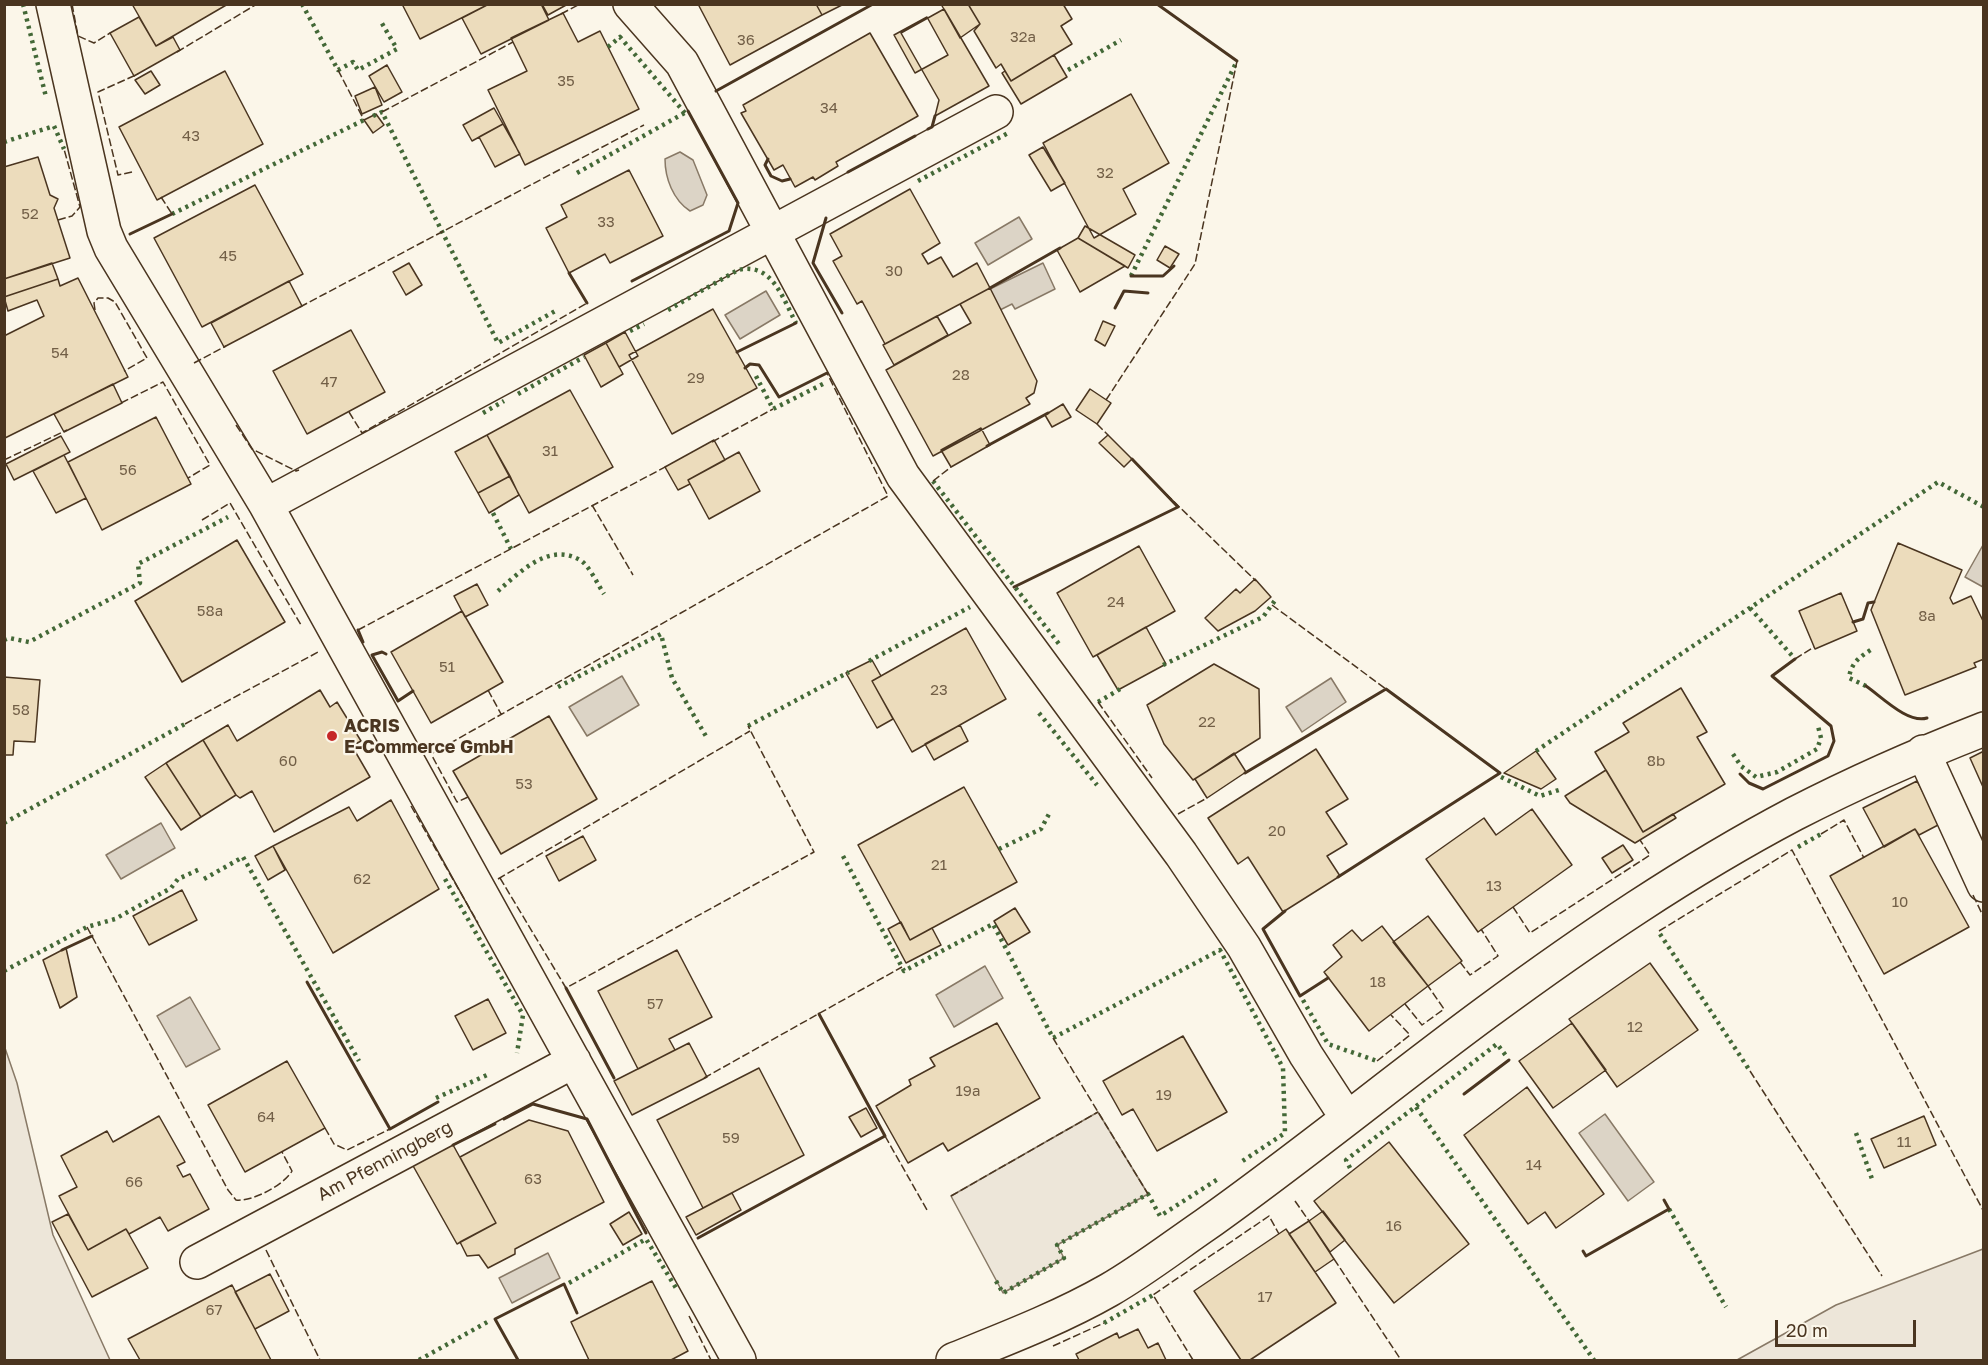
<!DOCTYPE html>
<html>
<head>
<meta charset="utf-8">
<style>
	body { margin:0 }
	#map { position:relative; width:1988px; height:1365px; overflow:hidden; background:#fbf6e9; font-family:"Golos Text",sans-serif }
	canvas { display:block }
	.frame { position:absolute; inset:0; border:6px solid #4a3520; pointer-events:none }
	.scale { position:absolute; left:1775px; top:1320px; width:141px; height:27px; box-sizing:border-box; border:3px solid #4a3520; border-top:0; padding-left:8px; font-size:18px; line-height:21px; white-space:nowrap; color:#4a3520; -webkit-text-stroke:4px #fbf6e9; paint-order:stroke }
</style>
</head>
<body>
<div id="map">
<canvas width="1988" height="1365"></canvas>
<div class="frame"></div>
<div class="scale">20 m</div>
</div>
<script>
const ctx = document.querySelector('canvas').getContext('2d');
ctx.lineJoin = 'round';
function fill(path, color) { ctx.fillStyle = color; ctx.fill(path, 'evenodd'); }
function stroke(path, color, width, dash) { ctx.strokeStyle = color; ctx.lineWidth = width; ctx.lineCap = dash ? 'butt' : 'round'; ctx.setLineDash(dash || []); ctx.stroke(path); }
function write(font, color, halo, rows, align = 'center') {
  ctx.font = font + ' "Golos Text",sans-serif'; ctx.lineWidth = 4.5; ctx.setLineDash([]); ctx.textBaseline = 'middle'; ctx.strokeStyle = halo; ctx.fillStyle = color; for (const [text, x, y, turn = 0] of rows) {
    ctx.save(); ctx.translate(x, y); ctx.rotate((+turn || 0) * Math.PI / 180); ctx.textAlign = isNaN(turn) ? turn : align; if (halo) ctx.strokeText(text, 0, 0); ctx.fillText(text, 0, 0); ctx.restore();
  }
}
const green = new Path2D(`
	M5,1048l12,35 36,152 57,125h-105z
	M1098,1112l50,82 -91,51 7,13 -61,35 -52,-97z
	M1983,1249v111h-246l99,-55z`);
fill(green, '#ede6d9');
stroke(green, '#887966', 1.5);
const water = new Path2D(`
	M680,152l13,8 14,35 -4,10 -13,6c-17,-11 -25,-33 -25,-52z
	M1019,217l13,22 -44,26 -13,-22z
	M1043,263l12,26 -40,20 -3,-5 -12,6 -10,-21z
	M766,291l14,24 -40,24 -15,-24z
	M1983,545v42l-18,-10z
	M622,676l17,29 -52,31 -18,-29z
	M1331,678l15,24 -44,30 -16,-25z
	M161,823l14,25 -54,31 -15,-24z
	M985,966l18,32 -49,29 -18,-32z
	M190,997l30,52 -34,18 -29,-51z
	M1605,1114l49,68 -26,19 -49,-68z
	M548,1253l12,25 -48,25 -13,-25z`);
fill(water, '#dcd4c6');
stroke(water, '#887966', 1.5);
const building = new Path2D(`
	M132,4h96l-72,42z
	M402,4h87l-69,35z
	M489,4h52l8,16 -68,34 -19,-36z
	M542,4h26l-20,11z
	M698,4h118l6,11 -92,50z
	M816,4h26v1l-20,10z
	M941,4h27l12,20 -20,14z
	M968,4h95l9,15 -11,7 11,18 -61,37 -10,-17 -5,4 -22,-37 6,-7z
	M944,9l45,77 -54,30 4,-16 -38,-67z
	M563,13l15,29 22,-11 39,78 -114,56 -37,-75 39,-19 -16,-33z
	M139,17l17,29 17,-9 7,13 -46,26 -24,-43z
	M927,17l21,38 -33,18 -21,-38z
	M870,33l48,83 -82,46 2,4 -23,14 -2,-3 -18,10 -12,-22 -9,5 -33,-57 5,-2 -3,-6z
	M1054,55l13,22 -46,27 -19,-31 3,-2 6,10z
	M387,65l15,27 -18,10 -15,-26z
	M151,71l9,14 -15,9 -10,-14z
	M225,71l38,73 -106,56 -38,-73z
	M375,87l7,18 -20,9 -7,-18z
	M1131,94l38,69 -46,26 13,25 -42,24 -51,-95z
	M494,108l9,16 -31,17 -9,-16z
	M376,114l8,11 -11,8 -9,-13z
	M503,124l17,30 -25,13 -16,-30z
	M1043,147l22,36 -14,8 -22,-36z
	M38,157l12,38 8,4 -4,9 16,50 -66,21v-112z
	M629,170l34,66 -53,27 -5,-9 -36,19 -23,-45 21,-11 -6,-12z
	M255,185l48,89 -101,53 -48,-89z
	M910,189l30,54 -18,11 6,10 13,-7 12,20 24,-14 13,25 -105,56 -23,-43 -5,3 -24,-43 9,-5 -12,-22z
	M1085,226l50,29 -7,13 -50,-30z
	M1078,238l47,28 -45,26 -23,-42z
	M1165,246l14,8 -9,14 -13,-8z
	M52,263l6,16 -54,18v-18z
	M409,263l13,22 -16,10 -13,-23z
	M78,278l50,99 -123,61 -1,-102 40,-20 -7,-16 -29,11 -4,-14 54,-18 2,7z
	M289,281l13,25 -78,41 -13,-24z
	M990,288l47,93 -3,12 -8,5 4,6 -97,52 -47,-86 85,-47 -11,-19z
	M713,309l44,79 -85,46 -43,-79z
	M937,316l11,19 -54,30 -11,-20z
	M1103,321l12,5 -10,20 -10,-6z
	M351,330l34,62 -78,42 -34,-63z
	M625,332l13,24 -19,11 -13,-24z
	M606,343l17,31 -22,13 -17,-32z
	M113,384l9,19 -58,29 -10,-18z
	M1090,389l21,14 -14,21 -21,-14z
	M570,390l43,77 -84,46 -42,-78z
	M1063,404l8,13 -19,10 -7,-12z
	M156,417l35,67 -89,46 -34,-68z
	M981,428l9,17 -39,22 -10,-17z
	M487,435l23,41 -32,17 -23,-41z
	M1108,435l24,24 -8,8 -25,-24z
	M61,436l9,16 -56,28 -8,-16z
	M714,440l11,20 -37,20 2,4 -12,6 -13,-23z
	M739,452l21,39 -51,28 -21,-39z
	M64,455l22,43 -30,15 -23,-42z
	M510,476l9,19 -30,18 -11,-20z
	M237,540l48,82 -103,60 -47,-81z
	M1898,543l64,27 -12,28 3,6 18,-8 13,27v36l-10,4 2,4 -71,28 -34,-85z
	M1139,546l36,65 -82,46 -36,-64z
	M1255,579l16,18 -16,14 -37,20 -13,-13 31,-29 4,4z
	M477,584l11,21 -23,12 -11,-21z
	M1841,593l16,38 -42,18 -16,-38z
	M462,611l41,71 -72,41 -40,-71z
	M1146,627l20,37 -48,26 -21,-35z
	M966,628l40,71 -94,53 -40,-71z
	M872,660l9,16 -9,5 21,38 -16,9 -31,-55z
	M1214,664l45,25 1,49 -67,42 -29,-36 -17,-39z
	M4,677l36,3 -5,62 -21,-1 -1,14h-9z
	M1681,688l26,44 -10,5 28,47 -82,48 -48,-80 34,-20 -6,-9z
	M320,690l10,17 7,-5 24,39 -9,5 18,31 -96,55 -22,-41 -12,7 -4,-3 -33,-55 25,-15 9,16z
	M549,716l48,83 -96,55 -48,-83z
	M960,725l8,16 -34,19 -9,-16z
	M203,740l33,55 -35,22 -35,-54z
	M1316,749l32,50 -22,13 21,32 -20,12 13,20 -57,36 -35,-55 -10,7 -30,-46z
	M1536,751l20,28 -15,10 -37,-16z
	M1984,751v35l-1,1 -13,-29z
	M1234,753l12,19 -39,26 -12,-19z
	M166,763l35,54 -20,13 -36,-53z
	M1606,770l37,62 30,-18 3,4 -41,25 -65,-40 -5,-7z
	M1917,781l23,43 -21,11 -4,-6 -31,18 -21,-39z
	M964,787l53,95 -107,58 -52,-95z
	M391,800l48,89 -106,64 -60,-107 76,-39 8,14z
	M1532,809l40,56 -94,67 -52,-73 58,-41 12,17z
	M1915,829l54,98 -85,47 -54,-98z
	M583,836l13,24 -37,21 -13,-25z
	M1623,845l10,15 -21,13 -10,-15z
	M273,846l12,24 -17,10 -13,-24z
	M182,890l15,30 -48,25 -16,-29z
	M1015,908l15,24 -22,13 -14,-24z
	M1428,916l34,45 -34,25 -35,-44z
	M901,922l9,18 22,-12 9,17 -35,18 -18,-34z
	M1382,926l46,60 -59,45 -45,-59 18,-15 -9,-12 19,-15 10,11z
	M66,948l11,49 -17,11 -17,-48z
	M677,950l35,67 -43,22 6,11 -37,19 -40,-78z
	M1650,963l48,67 -81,57 -48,-68z
	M488,999l18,34 -33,17 -18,-34z
	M997,1023l43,75 -92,53 -5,-8 -35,20 -32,-57 35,-21 -2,-5 26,-14 -5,-8z
	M1572,1023l34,47 -53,38 -34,-47z
	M1183,1036l44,76 -70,39 -24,-42 -11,6 -19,-34z
	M689,1043l18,34 -75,38 -18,-34z
	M287,1061l38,67 -80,44 -37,-67z
	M759,1068l45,87 -101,53 -46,-88z
	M1527,1087l77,107 -48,34 -11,-16 -17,12 -64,-89z
	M866,1108l11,20 -16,9 -12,-20z
	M159,1116l26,46 -8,4 6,11 7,-3 19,35 -41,22 -8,-14 -31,17 -3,-5 -38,21 -29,-54 18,-9 -16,-31 46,-25 6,11z
	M1924,1116l12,29 -52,23 -13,-29z
	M529,1120l39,11 36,71 -89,47v5l-27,14 -9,-13 -12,1 -7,-14 36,-19 -36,-66z
	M1389,1142l80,102 -75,59 -80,-102z
	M452,1143l44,80 -39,21 -45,-80z
	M732,1193l9,17 -45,25 -10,-18z
	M1323,1211l22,29 -15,12 -21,-31z
	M629,1212l13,22 -19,11 -13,-21z
	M68,1214l20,36 38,-21 22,39 -56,29 -40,-75z
	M1309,1221l25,38 -19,13 -26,-38z
	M1286,1229l50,74 -86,57h-9l-47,-69z
	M270,1274l19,37 -34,18 -20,-37z
	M652,1281l36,70 -17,9h-82l-18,-38z
	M232,1285l39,75h-131l-12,-21z
	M1138,1329l10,19 10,-5 8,17h-87l-3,-6 41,-21 2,5z`);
fill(building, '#ecdcbc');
stroke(building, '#4a3520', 1.5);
const street = new Path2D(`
	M53,4l51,227 7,17 155,257 473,855
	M630,4l52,59 221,413 278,378 63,93 62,108 41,63
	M266,505l730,-393
	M1923,752l61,133
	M197,1262l377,-201
	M953,1360c52,-21 107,-42 156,-70 33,-19 64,-43 96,-65 96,-68 187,-143 282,-213 98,-72 199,-141 307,-198 62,-32 126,-60 190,-85`);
stroke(street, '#4a3520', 36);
stroke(street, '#fbf6e9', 33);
stroke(new Path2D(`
	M23,4l23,93
	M302,4l36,66 15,-8 5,8 39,-21 -17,-29
	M608,47l12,-10 65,76
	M1068,70l53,-30
	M373,116l9,-4 116,231 59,-33
	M4,142l50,-16 10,23
	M577,173l111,-62
	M918,181l92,-49
	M172,214l194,-95
	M1131,276l106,-215
	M668,310l70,-40c34,-8 44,27 58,53
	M630,331l14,-7
	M756,376l17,33 50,-25
	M518,394l66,-37
	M483,413l21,-12
	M933,481l126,163
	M493,513l18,36
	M498,591c22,-19 51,-49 82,-31 9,5 18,25 24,34
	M1750,608l45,51
	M4,640l5,-2 20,4 111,-59 -2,-19 90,-47
	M869,661l101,-54
	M1163,665l100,-48 13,-18
	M1866,686l-17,-8c2,-16 12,-22 25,-30
	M558,687l103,-53 11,44 35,60
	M1098,702l24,-14
	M1039,713l58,72
	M748,726l101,-54
	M1536,751l402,-269 46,25
	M1733,754l8,12 15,11 21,-5 40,-23 4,-11 -3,-12
	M1501,777l39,19 22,-7
	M4,823l181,-99
	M1798,847l23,-13
	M999,849l42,-20 9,-17
	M843,856l61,115 89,-47 60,114 167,-88 63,118 2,65 -44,29
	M204,879l39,-22 116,204
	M445,879l78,136 -6,38
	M1660,934l90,137
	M4,971l83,-44 28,-8 56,-31 7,-9 22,-10
	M1303,1000l25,44 49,17
	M436,1098l51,-23
	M1416,1107l178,253
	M1856,1133l16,46
	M1350,1168l-4,-8 151,-116 10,13
	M1669,1209l57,98
	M996,1281l7,12 61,-35 -7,-13 91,-51 12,22 58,-37
	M569,1283l77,-44 30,49
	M1104,1323l49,-28
	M419,1360l72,-40`), '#436837', 4.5, [3, 4.5]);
stroke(new Path2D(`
	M72,4l6,32 16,7 16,-10
	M561,14l19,-10
	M177,52l80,-48
	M338,70l26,50
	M382,112l131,-70
	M132,172l-14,3 -20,-83 40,-18
	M161,197l11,17
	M58,220l14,-4 8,-9 -16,-58
	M300,307l344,-182
	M95,310l-1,-7 4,-5h10l7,4 32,56 -23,13
	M194,363l32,-17
	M1106,400l89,-136 42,-203
	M121,403l42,-21 47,83 -22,13
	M349,412l13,21 225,-130
	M1097,424l11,11
	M236,425l16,24 44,22 3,-1
	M712,442l61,-33
	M4,460l63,-30
	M933,481l18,-14
	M1166,494l90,87
	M592,505l41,70
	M202,520l28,-17 71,122
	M1272,605l114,84
	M358,630l309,-164
	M1795,659l19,-12
	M488,690l13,24
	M1098,702l54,76
	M185,724l135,-73
	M468,797l-11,5 -26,-48 457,-258 -61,-123
	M411,806l67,117
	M1178,814l29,-16
	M1821,834l23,-14 20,38
	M500,878l66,110 248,-136 -66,-126
	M498,879l252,-148
	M1973,895l11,23
	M1513,907l17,26 120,-78 -10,-15
	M87,927l141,263 8,10c16,2 48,-15 56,-29l-10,-19
	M1659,931l133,-81 192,362
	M1460,962l10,13 28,-19 -17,-27
	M1405,1004l17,21 22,-16 -16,-23
	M1053,1038l95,156
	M1377,1061l33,-26 -19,-20
	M1750,1071l132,205
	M704,1078l198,-111
	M325,1128l9,16 13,6 43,-21
	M885,1136l42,74
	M951,1196l147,-84
	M1295,1201l14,20
	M266,1250l54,110
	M1334,1259l67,101
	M689,1316l22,44
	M1053,1346l51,-23
	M1193,1360l-40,-65 116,-79 10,18`), '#4a3520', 1.5, [8, 3]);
stroke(new Path2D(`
	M1157,4l80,57
	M716,91l157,-87
	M928,129l4,-2 3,-11
	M768,159l-3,6 6,11 11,5 8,-2
	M848,172l67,-36
	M826,218l-13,45 29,50
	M130,234l42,-20
	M569,273l18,30
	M1131,276h32l11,-10
	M632,281l97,-50 9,-28 -50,-92
	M990,288l70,-40
	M1115,308l9,-17 24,2
	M737,352l59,-29
	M745,368l5,-4 9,1 20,32 48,-24
	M987,446l61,-33
	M1014,587l164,-80 -46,-48
	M1853,622l10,-3 5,-16 6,-1
	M358,630l5,12
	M386,654l-4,-2 -10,3 26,46 15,-10
	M1866,686c16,11 42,38 61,32
	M1245,773l141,-84 114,84 -162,104
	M1740,774l9,9 14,6 65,-33 6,-15 -3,-15 -59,-50 23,-17
	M1285,911l-22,18 37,67 28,-18
	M62,950l30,-14
	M307,982l83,147 48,-27
	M566,988l48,90
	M1464,1094l45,-34
	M504,1119l29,-15 54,15 59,114
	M453,1145l42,-21
	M698,1238l187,-102 -66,-122
	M1583,1251l3,5 83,-47 -5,-9
	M518,1360l-23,-41 69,-35 13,29`), '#4a3520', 3);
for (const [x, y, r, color] of [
	[332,736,6,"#c62828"]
]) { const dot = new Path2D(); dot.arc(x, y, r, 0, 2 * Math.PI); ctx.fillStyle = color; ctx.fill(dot); stroke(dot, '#fbf6e9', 2); }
write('15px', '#725f47', null, [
	["32a",1023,37],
	["36",746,40],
	["35",566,81],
	["34",829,108],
	["43",191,136],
	["32",1105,173],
	["52",30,214],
	["33",606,222],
	["45",228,256],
	["30",894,271],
	["54",60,353],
	["28",961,375],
	["29",696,378],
	["47",329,382],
	["31",550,451],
	["56",128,470],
	["24",1116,602],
	["58a",210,611],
	["8a",1927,616],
	["51",447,667],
	["23",939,690],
	["58",21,710],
	["22",1207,722],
	["60",288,761],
	["8b",1656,761],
	["53",524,784],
	["20",1277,831],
	["21",939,865],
	["62",362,879],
	["13",1494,886],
	["10",1900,902],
	["18",1378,982],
	["57",655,1004],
	["12",1635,1027],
	["19a",968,1091],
	["19",1164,1095],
	["64",266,1117],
	["59",731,1138],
	["11",1904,1142],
	["14",1534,1165],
	["63",533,1179],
	["66",134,1182],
	["16",1394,1226],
	["17",1265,1297],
	["67",214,1310]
]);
write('bold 18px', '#4a3520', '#fbf6e9', [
	["ACRIS",344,726],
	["E-Commerce GmbH",344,747]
], 'left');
write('18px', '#4a3520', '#fbf6e9', [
	["Am Pfenningberg",385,1161,-28]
]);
</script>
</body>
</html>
